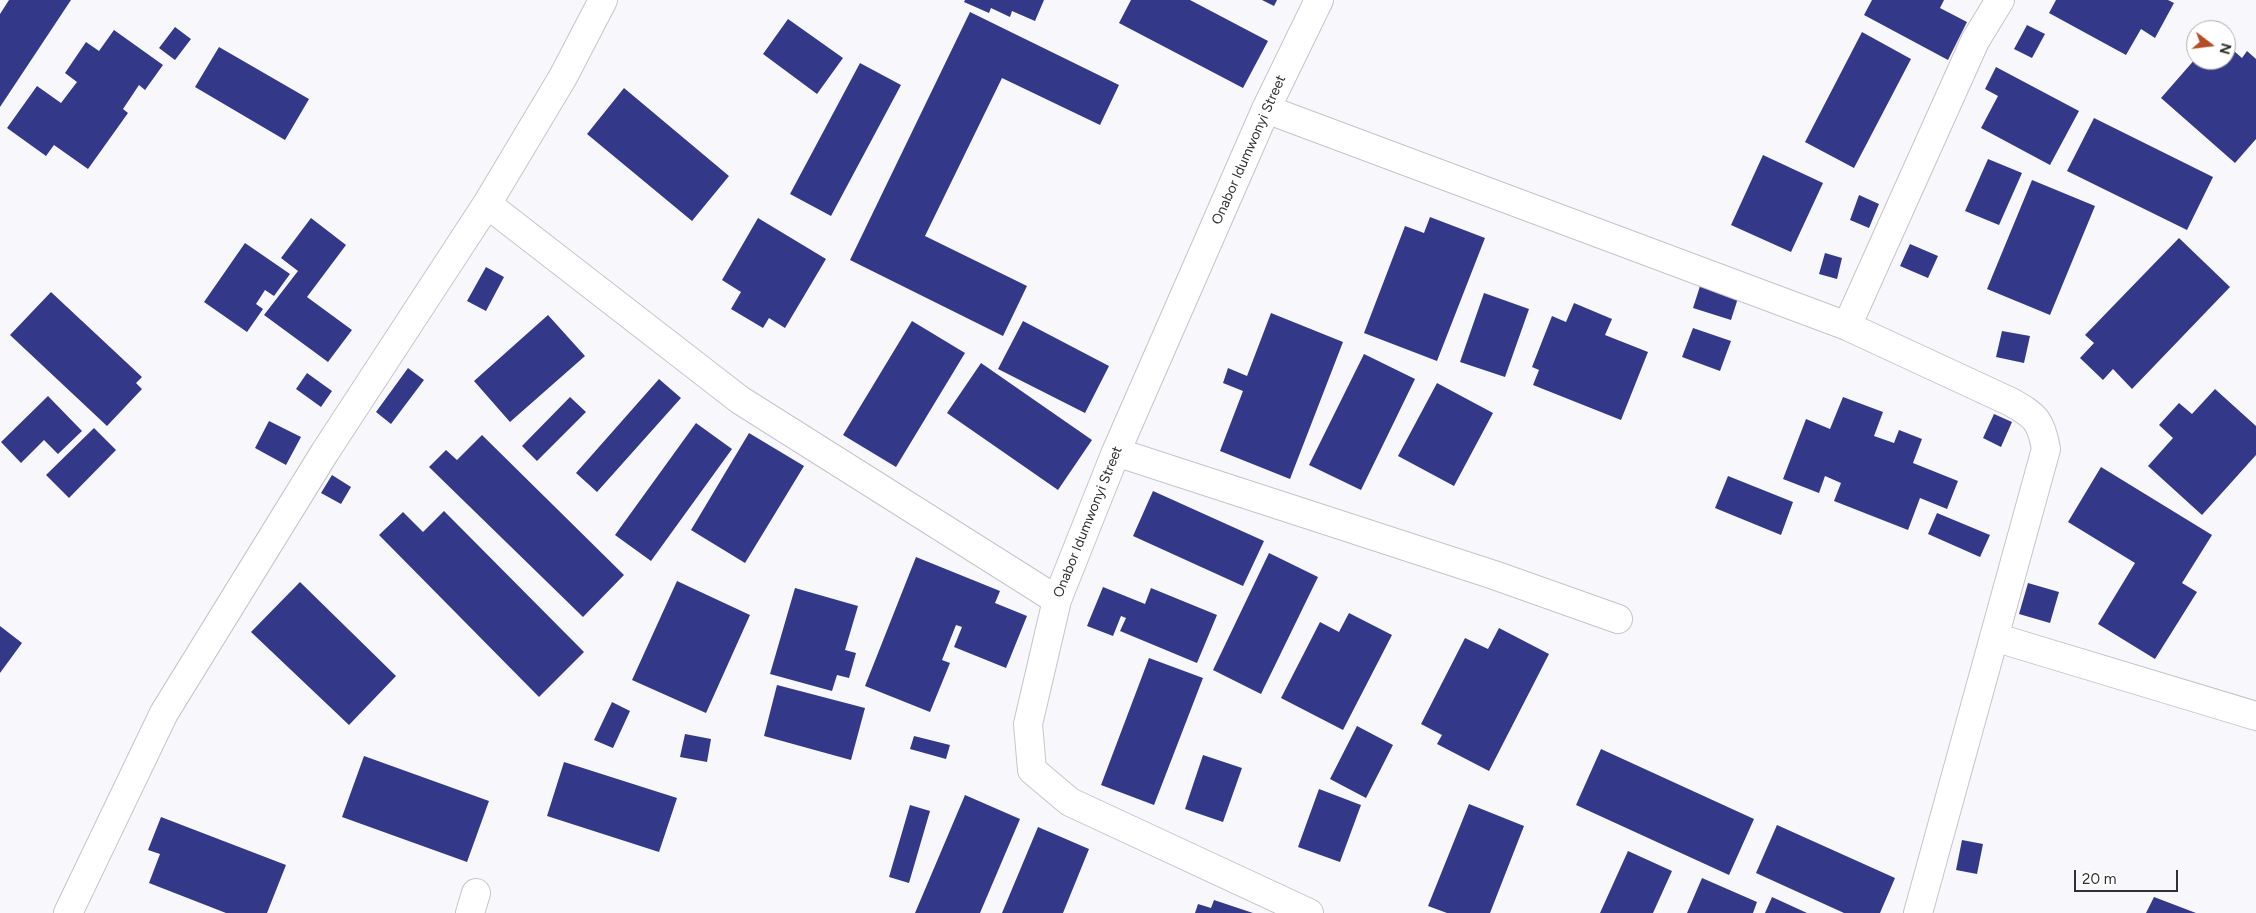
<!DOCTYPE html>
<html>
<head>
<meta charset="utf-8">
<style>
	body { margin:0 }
	#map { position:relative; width:2256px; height:913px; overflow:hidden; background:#f8f8fc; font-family:Figtree,sans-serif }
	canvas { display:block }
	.north { position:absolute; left:2186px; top:20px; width:50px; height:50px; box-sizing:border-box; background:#fff; border:1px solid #acacad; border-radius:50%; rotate:105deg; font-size:14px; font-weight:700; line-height:20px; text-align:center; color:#303031 }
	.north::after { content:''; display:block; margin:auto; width:18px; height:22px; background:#b44d26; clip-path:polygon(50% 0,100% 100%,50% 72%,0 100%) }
	.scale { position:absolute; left:2074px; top:870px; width:104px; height:22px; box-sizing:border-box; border:2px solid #303031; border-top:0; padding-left:6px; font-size:15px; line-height:18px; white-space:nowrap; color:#303031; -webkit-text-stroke:4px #fff; paint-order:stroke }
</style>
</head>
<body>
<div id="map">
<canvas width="2256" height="913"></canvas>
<div class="north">N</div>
<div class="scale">20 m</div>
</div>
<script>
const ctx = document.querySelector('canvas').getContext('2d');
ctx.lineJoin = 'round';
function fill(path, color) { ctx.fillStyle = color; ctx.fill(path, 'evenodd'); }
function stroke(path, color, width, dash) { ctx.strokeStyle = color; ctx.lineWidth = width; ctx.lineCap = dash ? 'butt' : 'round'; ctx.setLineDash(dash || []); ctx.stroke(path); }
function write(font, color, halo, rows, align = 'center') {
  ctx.font = font + ' Figtree,sans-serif'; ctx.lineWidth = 5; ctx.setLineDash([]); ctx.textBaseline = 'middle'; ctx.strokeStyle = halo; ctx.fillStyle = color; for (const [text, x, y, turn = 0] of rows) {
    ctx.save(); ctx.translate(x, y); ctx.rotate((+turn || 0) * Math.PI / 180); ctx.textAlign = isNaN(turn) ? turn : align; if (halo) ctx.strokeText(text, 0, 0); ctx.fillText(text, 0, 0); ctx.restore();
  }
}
fill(new Path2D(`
	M9,0h62l-71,107v-93z
	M965,0h79l-9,21 -23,-10 -2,6 -19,-9 -2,5 -25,-11z
	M1131,0h59l78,41 -25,47 -124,-65z
	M1262,0h15l-3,6z
	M1872,0h72l-4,8 27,14 -19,38 -84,-45z
	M2056,0h112l6,3 -19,35 -14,-9 -15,26 -77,-42z
	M970,12l149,73 -19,40 -98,-47 -77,158 102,50 -24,50 -153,-76z
	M788,19l55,39 -26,36 -54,-40z
	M2027,25l18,9 -13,24 -18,-9z
	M175,27l16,12 -16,21 -16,-12z
	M114,30l49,35 -18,25 -6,-5 -16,24 5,4 -40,56 -34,-24 -8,11 -39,-28 30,-42 24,17 16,-21 -12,-9 21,-31 13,9z
	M1862,32l49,27 -57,109 -49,-26z
	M2226,44l16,14 5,-7 9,8v80l-21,24 -74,-65 35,-40v2h30z
	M219,47l90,52 -24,41 -90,-53z
	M860,63l41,22 -70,131 -41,-22z
	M1996,67l83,44 -29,54 -69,-37 17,-32 -13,-7z
	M624,88l105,88 -37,45 -105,-87z
	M2094,118l119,59 -26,53 -120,-59z
	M1763,155l60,28 -32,69 -60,-27z
	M1988,159l34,14 -23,52 -34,-14z
	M2032,180l63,26 -45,109 -63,-26z
	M1859,195l20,9 -10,24 -19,-8z
	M1430,217l55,21 -48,123 -73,-28 41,-107 19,7z
	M311,218l35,27 -39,52 45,33 -24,32 -64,-47 34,-44 -17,-13z
	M758,218l68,41 -41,69 -16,-10 -6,10 -32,-19 10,-17 -19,-12z
	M2179,238l51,49 -98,102 -19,-20 -10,11 -23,-22 14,-15 -9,-8z
	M245,243l45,31 -16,22 -9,-6 -9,14 7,5 -16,23 -43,-30z
	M1910,244l28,12 -10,22 -28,-12z
	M1825,253l17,5 -5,21 -18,-5z
	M486,267l18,10 -18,34 -19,-10z
	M1701,283l38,12 -8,25 -38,-12z
	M51,292l91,85 -6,6 6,6 -35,37 -97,-91z
	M1484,293l45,16 -24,68 -45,-15z
	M1574,303l38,16 -7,16 43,17 -27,68 -88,-35 6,-15 -7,-3 20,-51 14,6z
	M1271,313l72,29 -53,137 -70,-28 23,-60 -20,-8 5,-15 19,8z
	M548,315l37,41 -75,66 -36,-41z
	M912,321l53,32 -69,114 -53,-32z
	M1023,321l86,45 -24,47 -87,-44z
	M1693,328l38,13 -11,30 -38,-14z
	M2002,331l28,5 -6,27 -28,-6z
	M1364,354l51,25 -54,111 -52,-25z
	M981,363l111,77 -34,50 -111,-77z
	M408,368l16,12 -33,44 -15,-12z
	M307,373l25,18 -11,16 -25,-18z
	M659,379l22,19 -84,94 -21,-19z
	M1437,383l56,30 -39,73 -56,-30z
	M2215,389l41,37v29l-54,60 -54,-49 25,-28 -14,-13 20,-22 13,11z
	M48,396l34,35 -24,23 -14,-14 -23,23 -20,-21z
	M570,397l16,15 -49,49 -15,-15z
	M1843,397l40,15 -9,24 20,7 5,-13 23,9 -9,24 45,18 -11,28 -27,-11 -12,32 -74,-29 7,-18 -16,-7 -6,17 -36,-14 23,-60 24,10z
	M1994,414l18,8 -11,25 -18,-9z
	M269,421l32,16 -15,28 -31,-17z
	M696,423l36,26 -81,112 -36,-26z
	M94,428l22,22 -47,48 -23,-23z
	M749,433l55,33 -59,97 -54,-33z
	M482,435l142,140 -41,42 -154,-150 17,-17 11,10z
	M2101,467l111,68 -30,48 15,9 -42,67 -57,-35 37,-61 -67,-41z
	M332,475l19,12 -10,17 -20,-11z
	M1728,476l65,26 -12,33 -66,-27z
	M1153,491l111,50 -21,45 -110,-50z
	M444,511l140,141 -45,45 -160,-162 24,-23 20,20z
	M1937,513l53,22 -10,22 -52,-23z
	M1269,553l49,24 -57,117 -48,-24z
	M916,557l84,34 -5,12 32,13 -21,52 -52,-21 8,-20 -6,-2 -14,35 8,3 -20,49 -65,-26z
	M677,581l73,34 -44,98 -74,-33z
	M300,582l96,94 -47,49 -98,-93z
	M2028,583l31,9 -9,31 -31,-9z
	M1103,587l42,17 6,-16 66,27 -20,48 -77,-32 6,-13 -5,-2 -8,20 -26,-10z
	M795,588l63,18 -13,44 11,3 -7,25 -12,-3 -5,16 -62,-17z
	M1349,613l43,22 -49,95 -62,-32 39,-76 19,10z
	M0,626l22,17 -22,30z
	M1499,628l50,26 -60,117 -52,-27 5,-9 -21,-11 44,-86 23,11z
	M1149,658l54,20 -49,127 -53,-20z
	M777,685l88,23 -14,52 -87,-24z
	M612,702l18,9 -17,37 -19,-8z
	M1357,726l36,19 -27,53 -36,-19z
	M685,734l26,5 -4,23 -27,-5z
	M914,736l36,9 -4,14 -36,-10z
	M1601,749l153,70 -25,56 -153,-70z
	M1203,755l39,13 -19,54 -38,-13z
	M364,756l125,45 -22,61 -125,-45z
	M564,762l113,36 -18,54 -112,-36z
	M1319,789l42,16 -21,57 -42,-15z
	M965,795l55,24 -40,94h-65z
	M1469,804l55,22 -34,87h-43l-19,-7z
	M910,805l20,6 -21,72 -20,-6z
	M161,817l125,48 -19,48h-41l-77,-30 11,-29 -12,-4z
	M1777,825l118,53 -15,35h-36l-88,-40z
	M1038,827l51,22 -26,64h-61z
	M1962,840l21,4 -6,30 -21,-4z
	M1628,851l44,20 -19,42h-53z
	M1702,878l55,24 -4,11h-66z
	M1772,897l35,16h-42z
	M2154,897l42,16h-50z
	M1214,900l39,13h-58l3,-9 13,4z`), '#333988');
const minor = new Path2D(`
	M1266,109l581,217 164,76c25,14 30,19 35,47l-128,464
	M487,204l253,196 317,200
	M1847,326l128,-285 25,-41
	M1116,452l378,123 124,44
	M1994,637l262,79
	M68,913l96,-200 161,-261 162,-248 76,-127 40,-77
	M470,913l6,-20
	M1309,913l-239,-111 -38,-32 -4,-46 29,-124 59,-148 150,-343 53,-109`);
stroke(minor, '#c4c5c8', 30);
stroke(minor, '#fff', 28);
write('14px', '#303031', '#fff', [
	["Onabor Idumwonyi Street",1249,150,-66],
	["Onabor Idumwonyi Street",1088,522,-68]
]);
</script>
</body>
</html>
